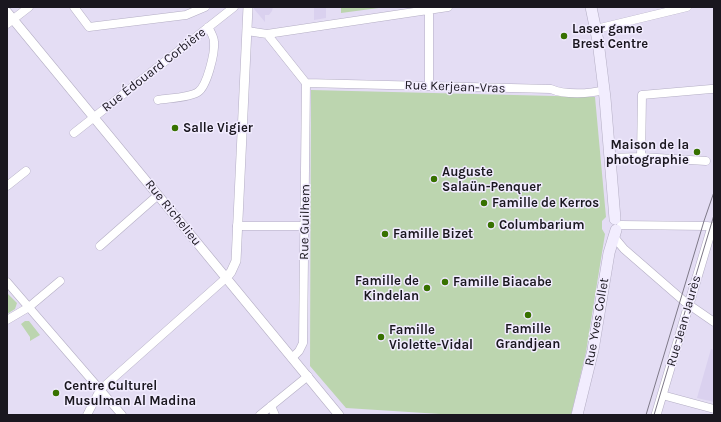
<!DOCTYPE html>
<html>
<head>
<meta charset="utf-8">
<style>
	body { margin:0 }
	#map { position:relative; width:721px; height:422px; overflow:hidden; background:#e4ddf4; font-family:Karla,sans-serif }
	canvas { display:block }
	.frame { position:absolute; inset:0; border:8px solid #1a171f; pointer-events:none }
</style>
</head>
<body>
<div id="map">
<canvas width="721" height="422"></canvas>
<div class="frame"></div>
</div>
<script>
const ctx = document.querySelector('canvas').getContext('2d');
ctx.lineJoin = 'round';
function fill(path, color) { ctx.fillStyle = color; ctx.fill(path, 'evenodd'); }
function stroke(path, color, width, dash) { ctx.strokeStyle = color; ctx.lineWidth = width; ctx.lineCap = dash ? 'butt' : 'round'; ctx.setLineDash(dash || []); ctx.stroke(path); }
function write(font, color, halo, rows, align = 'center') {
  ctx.font = font + ' Karla,sans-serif'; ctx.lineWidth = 3; ctx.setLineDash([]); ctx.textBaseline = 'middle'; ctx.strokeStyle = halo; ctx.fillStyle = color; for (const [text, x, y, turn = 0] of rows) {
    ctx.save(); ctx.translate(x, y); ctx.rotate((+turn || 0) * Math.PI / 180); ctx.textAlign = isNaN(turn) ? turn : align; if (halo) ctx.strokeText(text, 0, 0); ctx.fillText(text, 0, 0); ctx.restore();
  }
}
fill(new Path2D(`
	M254,7h19l-1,4 -3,4h-4v7l-11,-13z
	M314,7h12v11l-12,2z
	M711,349l3,1v52l-17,-4z`), '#dad1ef');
fill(new Path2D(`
	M341,7h45l-45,6z
	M311,90l284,7 11,120 -4,4v8l3,5 -19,118 -15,63h-115l-110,-7 -36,-42z
	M7,293l10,10 -2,6 -8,5z
	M25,321h4l11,14 -10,6v-4l-9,-13z`), '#bcd5af');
const minor = new Path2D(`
	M74,7l15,20 97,-12 19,-8
	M429,7v79
	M7,24l22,-17
	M596,29l91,-22
	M247,31l20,3 39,49
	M267,34l181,-27
	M306,83l245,6c13,6 39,5 53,1
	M158,100c11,-2 31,-2 40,-8 9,-6 17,-39 16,-50 0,-5 -3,-10 -6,-15
	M74,133l160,-126
	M641,157l1,-62 69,-6h3
	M609,158l32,-1 65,4
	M7,186l19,-15
	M621,225l86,1 7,1
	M237,226h68
	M614,237l10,12 61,53 29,20
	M100,246l58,-51
	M7,282l115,133
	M7,320l22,-13 31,-26
	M292,358l7,-7 4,-8 3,-260
	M662,395l52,14
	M271,406l4,9
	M87,415l13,-25 126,-112
	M260,415l48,-39`);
const tertiary = new Path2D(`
	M7,12l332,403
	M226,278l5,-6 5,-11 12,-254
	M656,415l56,-188`);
const secondary = new Path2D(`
	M591,7l7,34 7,57 10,121
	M577,415l16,-65 16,-97 7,-23`);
stroke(minor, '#b4aec4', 9);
stroke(tertiary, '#b4aec4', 10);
stroke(secondary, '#b4aec4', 12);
stroke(minor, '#fff', 8);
stroke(tertiary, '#fff', 9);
stroke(secondary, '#f2edfe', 11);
stroke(new Path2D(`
	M646,415l58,-194 10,-29
	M654,415l60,-200`), '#7d7887', 1);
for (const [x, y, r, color] of [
	[564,36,4,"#377100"],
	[175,128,4,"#377100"],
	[697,152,4,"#377100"],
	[434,179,4,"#377100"],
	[484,203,4,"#377100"],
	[491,225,4,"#377100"],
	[385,234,4,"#377100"],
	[445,282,4,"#377100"],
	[427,288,4,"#377100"],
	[528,315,4,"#377100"],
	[381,337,4,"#377100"],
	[56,393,4,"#377100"]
]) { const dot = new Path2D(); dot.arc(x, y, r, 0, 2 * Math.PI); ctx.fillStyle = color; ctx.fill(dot); stroke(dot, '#f1ebfe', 1.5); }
write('bold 13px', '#1a171f', '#f1ebfe', [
	["Laser game",572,29],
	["Brest Centre",572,44],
	["Salle Vigier",183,128],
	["Maison de la",689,145,"right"],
	["photographie",689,160,"right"],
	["Auguste",442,172],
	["Salaün-Penquer",442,187],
	["Famille de Kerros",492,203],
	["Columbarium",499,225],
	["Famille Bizet",393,234],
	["Famille de",419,281,"right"],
	["Kindelan",419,296,"right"],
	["Famille Biacabe",453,282],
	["Famille",528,329,"center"],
	["Grandjean",528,344,"center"],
	["Famille",389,330],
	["Violette-Vidal",389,345],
	["Centre Culturel",64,386],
	["Musulman Al Madina",64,401]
], 'left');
write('13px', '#1a171f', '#f1ebfe', [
	["Rue Édouard Corbière",154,70,-38],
	["Rue Kerjean-Vras",455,87,2],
	["Rue Richelieu",173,213,51],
	["Rue Guilhem",305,222,-89],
	["Rue Jean Jaurès",684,321,-74],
	["Rue Yves Collet",597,322,-80]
]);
</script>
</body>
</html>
